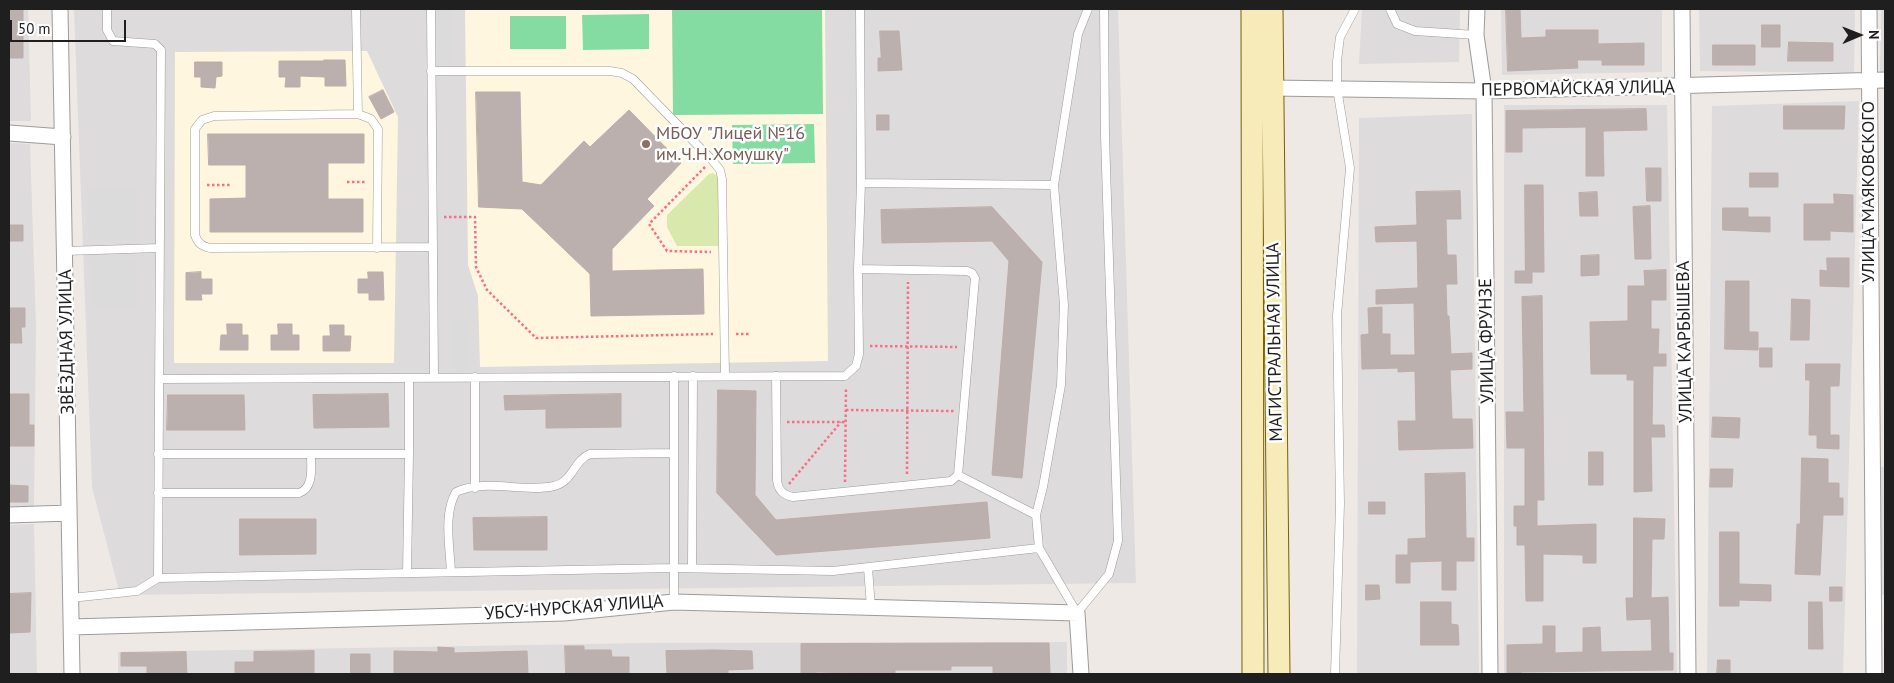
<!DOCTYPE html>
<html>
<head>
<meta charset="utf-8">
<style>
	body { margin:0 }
	#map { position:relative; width:1894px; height:683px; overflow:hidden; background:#efe9e5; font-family:"PT Sans",sans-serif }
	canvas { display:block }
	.frame { position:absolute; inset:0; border:10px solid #1f1f1f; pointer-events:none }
	.north { position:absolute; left:1834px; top:10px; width:50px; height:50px; -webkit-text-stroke:4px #fff; paint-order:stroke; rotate:89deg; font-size:14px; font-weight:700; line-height:20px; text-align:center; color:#1f1f1f }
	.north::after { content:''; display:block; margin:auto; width:18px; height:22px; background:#1f1f1f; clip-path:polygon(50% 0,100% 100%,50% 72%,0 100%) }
	.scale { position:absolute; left:10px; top:20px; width:116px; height:22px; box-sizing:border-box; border:2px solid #1f1f1f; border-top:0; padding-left:6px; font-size:15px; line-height:18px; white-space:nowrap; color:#1f1f1f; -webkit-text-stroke:4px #fff; paint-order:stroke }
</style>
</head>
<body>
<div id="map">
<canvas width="1894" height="683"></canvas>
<div class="frame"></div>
<div class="north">N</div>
<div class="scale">50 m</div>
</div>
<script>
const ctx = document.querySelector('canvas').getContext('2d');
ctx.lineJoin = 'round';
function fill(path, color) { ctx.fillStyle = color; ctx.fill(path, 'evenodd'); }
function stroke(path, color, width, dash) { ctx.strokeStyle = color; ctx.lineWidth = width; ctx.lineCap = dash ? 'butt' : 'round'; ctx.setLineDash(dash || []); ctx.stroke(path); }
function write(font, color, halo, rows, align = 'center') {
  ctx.font = font + ' "PT Sans",sans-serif'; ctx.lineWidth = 5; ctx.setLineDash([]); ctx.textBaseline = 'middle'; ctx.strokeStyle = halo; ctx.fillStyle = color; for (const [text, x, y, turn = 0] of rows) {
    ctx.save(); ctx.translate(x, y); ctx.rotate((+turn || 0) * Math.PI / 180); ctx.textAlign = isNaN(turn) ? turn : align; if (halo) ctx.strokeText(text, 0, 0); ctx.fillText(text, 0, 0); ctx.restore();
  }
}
fill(new Path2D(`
	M9,9h19l3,112h-22z
	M74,9h1044l18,574 -1016,12 -28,-108z
	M1362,9h98l-1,53 -100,2z
	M1501,9h161v63l-160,3z
	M1699,9h156l-1,64 -154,-2z
	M1881,9h4v63h-5z
	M1859,101l-16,573h-136l5,-568z
	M1504,105h163l10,569h-173z
	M1472,114l7,560h-122l2,-556z
	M9,143l21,1 6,182 -2,181 -25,-1z
	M1879,467h6v128h-3z
	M34,524l3,150h-28v-149z
	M1067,642v32h-949v-22l529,-9z`), '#dddbdc');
fill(new Path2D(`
	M465,9h360l3,352 -348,6 -2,-71 -10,-31z
	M367,51l31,66 -4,246h-220l1,-311z`), '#fef6df');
fill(new Path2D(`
	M713,173l6,5 -1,68h-41l-10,-19v-12l42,-41z`), '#d9e8ac');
fill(new Path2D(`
	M672,9h150l1,105 -150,1z
	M649,14v35l-66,1 -1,-35z
	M510,16h56v33h-56z
	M814,124l1,39 -82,1 -1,-39z`), '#85dca3');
fill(new Path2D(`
	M438,9h14l1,53h-15z
	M852,9h7l1,149 -10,-7 -1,-141z
	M88,190h47v49h-47z
	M136,260l1,46h-46v-45z
	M452,319h15l1,52 -15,1z`), '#dbdbdb');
const building = new Path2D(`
	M9,9h14v49h-14z
	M1506,9h14l1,29 25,-1v-7h52v14l46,-1v22h-42v-5h-25l1,8 -70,3z
	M1762,25h18v22h-18z
	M880,31h19l3,39 -24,1v-13h3z
	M1789,42l44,1v18h-45z
	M1713,45h42v20h-42z
	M324,60h21l1,26h-21v-9l-25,-1v11h-15l1,-10h-7v-16h45z
	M195,62h27v14l-6,1 -1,11 -14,-1v-10h-6z
	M383,90l11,22 -13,7 -12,-22z
	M476,92h44l2,90 19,3 43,-44 6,6 39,-37 52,53 -34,36 7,7 -42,43v22l91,-2 1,45 -113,2 -1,-42 -68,-65 -43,-2z
	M1784,106h61l-1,23h-60z
	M1646,109l1,21 -44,1 1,45h-18v-49l-64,1v24h-16v-41z
	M877,115h12v15h-12z
	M208,134h156v29h-36v36h35v33h-153v-33l36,-1v-33h-37z
	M1646,168h15v33h-14z
	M1750,173h28v14h-28z
	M1525,185h18l1,87h-12v11h-17v-12h10z
	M1460,191l1,28h-15l1,36h9l1,29h-11l1,32h2l2,38 21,-1v16l-22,1 2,49h20l1,29 -74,2 -1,-29h18l-1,-50 -17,1v-4l-36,1 -1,-34 8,-1 -1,-26 14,-1v27h8v21h25l-1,-52 -38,1v-14l42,-2 -1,-47 -41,1 -1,-15 42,-2 -1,-33z
	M1597,192l1,24h-18l-1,-23z
	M1834,194l19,1v37l-23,-1v9h-26v-36h30z
	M1650,206l1,53h-16l-2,-52z
	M992,207l50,55 -20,216 -30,-3 17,-214 -17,-20 -110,2 -1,-33z
	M1723,208h25v9h22v15l-47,-2z
	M9,225h14v16h-14z
	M1599,255v20l-18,1v-20z
	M1827,258h22v29l-29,-1v-16l7,1z
	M1666,270v30h-15v29h8l-1,25h8v12h-13l-1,59h12l1,12h-14l1,54 -18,1v-112h-7v-6h-36l-1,-52 38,-1v-35h17l-1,-15z
	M201,272v7h11v15h-11l1,6h-16v-27z
	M368,272h15l1,28h-15v-7h-11v-14h10z
	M1726,281h23v51h9v18l-33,-1z
	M1542,296l2,204h-7v26l59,-2v39h-13v-8l-40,-1v47h-17l-1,-56h-8v-19h-3v-20h11v-58h-18l-1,-36h18l-2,-115z
	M1792,299l18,1 -1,40h-18z
	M9,308h16v19h-4l1,16h-13z
	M227,324h15v11h6v15h-28l1,-15h6z
	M278,324h14v11h7v15h-28v-15h7z
	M330,325h14v11h7l-1,15h-27v-15h7z
	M1760,348h12v19h-12z
	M1806,364h34l-1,22h-9v49h9v14l-22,-1v-13h-8l1,-55h-4z
	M718,390l38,1 -1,104 21,25 211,-18 3,36 -214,17 -59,-62z
	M9,394h20v31h5v21h-25z
	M388,394l1,33 -75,1 -1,-33z
	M621,394v33l-75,1v-19l-41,1 -1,-14z
	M168,395h76l1,35h-78z
	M1713,417l27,1 -1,20 -27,-1z
	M1589,452h14v33h-14z
	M1802,458l26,1v24h11v15h4v17h-20l-3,60 -25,-1 2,-50h3z
	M1711,469h22l-1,18h-22z
	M1465,473l1,65h8v23h-18v29h-14v-29l-32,1v21h-14v-28h12v-16l18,-1 -1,-64z
	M9,485l19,1v16h-19z
	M1369,502h16v12h-16z
	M547,517v33h-73l-1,-32z
	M1634,518l31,1 -1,20h-12l-1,59 17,-1 1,56h4v17l-152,2v2h-14v-29l36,-1v-18h12v27l28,-1v-24l17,-1 1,25 51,-1 -1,-32 -24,1 -1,-22h7z
	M240,519h76v35l-76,1z
	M1720,532h19v52l32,1v16l-32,-1v6h-19z
	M1366,585h13l1,14 -14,1z
	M1830,587h12v14h-12z
	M31,593l-1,39 -21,1v-39z
	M1421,602h30v22l7,1 1,20h-38z
	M1809,602h13l1,47h-14z
	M993,643h56l1,31h-57v-8h-42v4h-56v4l-79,-2v2h-15v-30z
	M565,646h19v4h27l1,7h17v17h-63z
	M438,647l16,1v5l73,-2 1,23h-134v-23l44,1z
	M715,650l37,1 1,18 -25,1v4h-61l-1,-23z
	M314,651v23h-79v-12h19v-10z
	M186,652l1,22h-40v-8h-26v-13z
	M351,654h19v20h-19z
	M1718,660h12v14h-13z`);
fill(building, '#bcb0ae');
stroke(building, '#c0aca8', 1);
const lane = new Path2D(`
	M107,9v21l6,11 42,3 6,6 -3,528 515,-10 160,3 206,-23 -3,-33 7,-28 18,-102 3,-80 -10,-120 -193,-2
	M356,9l2,105 -144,2 -12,4 -7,9v106c3,9 7,11 15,13l223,-1
	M431,9l3,368
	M1390,9l7,15 18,7 61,4
	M431,71h179l12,2 11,6 79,81 8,10 2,9 3,197
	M358,114l13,5 7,10 -1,119
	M1054,185l24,-151 10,-25
	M65,251l95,-3
	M776,376l1,104c1,10 6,15 16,17l158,-16 7,-6 17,-197 -3,-5 -5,-2 -109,-2
	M475,377v111
	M159,379l686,-3 11,-10 3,-12 -1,-85 3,-86 -1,-174
	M158,454h251v-76
	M958,475l78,40
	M158,493h141c15,-5 12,-25 12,-38
	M1039,548l38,65 32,-39 9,-33 -13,-405 -1,-127
	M692,568l1,-192
	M868,568l3,39
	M451,572c-1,-24 -8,-58 5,-80 29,-14 67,1 98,-6 19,-4 19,-25 36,-32l84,-1
	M407,573l2,-119
	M71,598l66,-7 21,-13
	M674,602v-226
	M1335,674l5,-170 -3,-189 13,-147 -13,-80v-27l3,-24 15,-28`);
const street = new Path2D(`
	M60,9l12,665
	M1477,9l-1,26 8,56 6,583
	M1682,9l6,665
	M1869,9l5,665
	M1271,88l213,3 401,-11
	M9,133l54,4
	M9,515l60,-2
	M71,627l493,-14 110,-11 403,11 4,61`);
const secondary = new Path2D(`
	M1252,9l1,665
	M1272,9l7,665`);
stroke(lane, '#9c9c9c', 9);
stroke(street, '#9c9c9c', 17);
stroke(secondary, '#736208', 23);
stroke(new Path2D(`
	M705,167l-56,57 18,27 44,1
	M347,182h19
	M207,185h25
	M444,217h31l1,50 11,23 49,48 177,-4
	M736,334h14
	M870,346l87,1
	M846,410l108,1
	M787,422h59
	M907,474l1,-192
	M845,482l1,-95
	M789,484l52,-62`), '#f57085', 2.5, [2.5, 2.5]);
stroke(lane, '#fff', 8);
stroke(street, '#fff', 15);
stroke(secondary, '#f8ebba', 21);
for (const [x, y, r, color] of [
	[646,144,5,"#8d6e63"]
]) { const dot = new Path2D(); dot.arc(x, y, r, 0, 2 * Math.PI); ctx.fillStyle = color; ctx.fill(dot); stroke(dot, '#fff', 2); }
write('18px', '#1f1f1f', '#fff', [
	["ПЕРВОМАЙСКАЯ УЛИЦА",1578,89,-1],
	["УЛИЦА МАЯКОВСКОГО",1869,192,-90],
	["УЛИЦА ФРУНЗЕ",1487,341,-91],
	["ЗВЁЗДНАЯ УЛИЦА",67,342,-91],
	["МАГИСТРАЛЬНАЯ УЛИЦА",1275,342,-91],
	["УЛИЦА КАРБЫШЕВА",1685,342,-91],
	["УБСУ-НУРСКАЯ УЛИЦА",574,608,-4]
]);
write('18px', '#785e54', '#fff', [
	["МБОУ \"Лицей №16",656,134],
	["им.Ч.Н.Хомушку\"",656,155]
], 'left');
</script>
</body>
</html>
